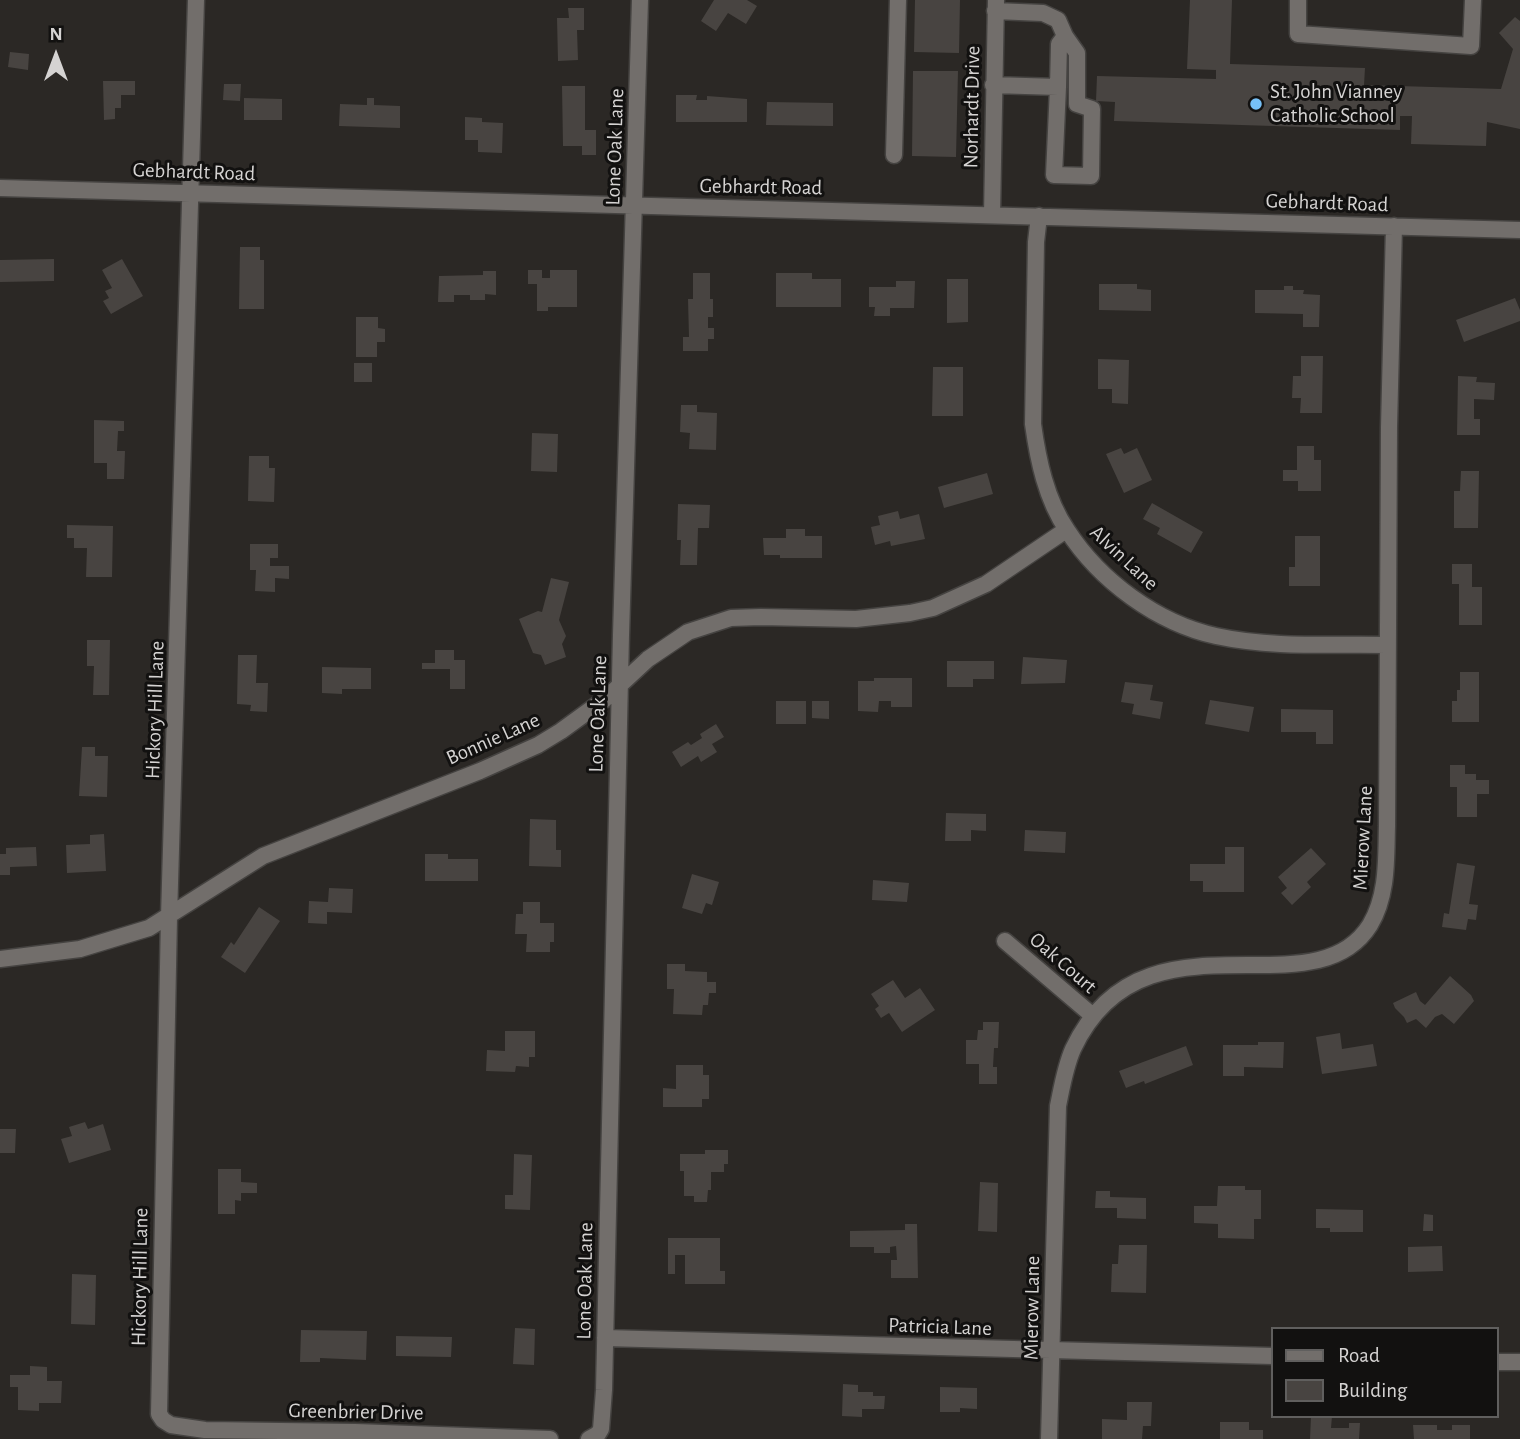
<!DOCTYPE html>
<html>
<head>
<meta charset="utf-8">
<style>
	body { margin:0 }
	#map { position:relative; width:1520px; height:1439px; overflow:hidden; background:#2b2825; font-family:"Alegreya Sans",sans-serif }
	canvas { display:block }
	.legend { position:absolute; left:1271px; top:1327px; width:228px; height:91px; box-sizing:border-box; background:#121110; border:2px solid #605f5e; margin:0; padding:9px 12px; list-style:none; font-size:21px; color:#d5d3d2 }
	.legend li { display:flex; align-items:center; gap:14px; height:35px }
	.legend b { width:35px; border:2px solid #605f5e }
	.north { position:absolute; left:21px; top:21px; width:70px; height:70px; -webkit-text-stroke:5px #121110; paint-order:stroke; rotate:0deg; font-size:19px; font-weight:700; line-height:28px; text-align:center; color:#d5d3d2 }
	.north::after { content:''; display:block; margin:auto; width:24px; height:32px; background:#d5d3d2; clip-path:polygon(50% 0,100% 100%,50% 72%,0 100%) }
</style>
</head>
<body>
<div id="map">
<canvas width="1520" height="1439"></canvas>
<ul class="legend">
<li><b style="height:9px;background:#726e6b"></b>Road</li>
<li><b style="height:19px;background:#484441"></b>Building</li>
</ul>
<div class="north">N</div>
</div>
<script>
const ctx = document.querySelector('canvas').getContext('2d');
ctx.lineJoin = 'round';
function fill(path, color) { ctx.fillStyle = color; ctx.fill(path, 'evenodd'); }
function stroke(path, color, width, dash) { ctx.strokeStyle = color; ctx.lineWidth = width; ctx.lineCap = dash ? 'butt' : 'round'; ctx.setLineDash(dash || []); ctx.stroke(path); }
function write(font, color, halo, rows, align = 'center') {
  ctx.font = font + ' "Alegreya Sans",sans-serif'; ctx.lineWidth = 6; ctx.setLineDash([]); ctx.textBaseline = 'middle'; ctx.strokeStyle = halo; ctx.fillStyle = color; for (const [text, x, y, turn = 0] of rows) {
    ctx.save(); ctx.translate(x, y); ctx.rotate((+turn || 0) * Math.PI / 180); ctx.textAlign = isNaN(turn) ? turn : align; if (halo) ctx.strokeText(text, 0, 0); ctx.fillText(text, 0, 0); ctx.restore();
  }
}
fill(new Path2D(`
	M714,0h33l10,6 -11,18 -18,-11 -12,18 -15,-10z
	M915,0h45l-1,53 -45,-1z
	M1190,0h42l-2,64 135,4 -1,17 137,4 12,-40 -14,-16 16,-16 5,4v108l-33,-7 -1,24 -75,-2 1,-28h-12v14l-286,-9 1,-19 -19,-1 1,-25 119,3v-9l-29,-1z
	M568,8h16v22h-7l1,30 -20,1 -1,-43h12z
	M10,52l19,2 -1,16 -20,-3z
	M913,71h45l-2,86 -44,-1z
	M103,81h32v14h-14v13h-6v11l-11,1z
	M224,84h17l-1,17 -17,-1z
	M562,86h23v44h11v25h-14v-9h-19z
	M676,95h21l-1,5h11v-4l40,3v23h-71z
	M244,98l38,1v21h-38z
	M367,98h7v7l26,1v22l-61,-2 1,-22 27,1z
	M767,102l66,1v23l-67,-1z
	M465,117l17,1v4l21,1 -1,30 -24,-1v-12h-13z
	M240,247h20v13h4v49h-25z
	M54,259v22l-54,1v-22z
	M122,259l21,37 -32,18 -8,-13 6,-3 -4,-7 7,-3 -10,-18z
	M528,270h14v8h8v-8h27v37h-29v4h-11v-27h-9z
	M483,271h13v24l-11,-1v6h-15v-5h-16v7h-16l1,-26 44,-1z
	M693,273h17v26h3v18h-5v11h6v11h-6v12h-25v-14h6l-1,-38h5z
	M776,273h36v6h29v28h-65z
	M947,279h21v43l-21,1z
	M896,281h19l-1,27h-24v8h-16l1,-9h-6v-20h27z
	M1099,284h38v5l14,1v21l-52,-1z
	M1284,286h9v4h11l-1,4 17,1 -1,32h-16v-13l-48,-1v-23h29z
	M1515,298l5,12v11l-56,21 -8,-22z
	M356,317h22v11l7,1v13h-8v15h-21z
	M1301,356h22l-1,57h-22l1,-15h-9l1,-22h8z
	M1098,359l31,1 -1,44 -16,-1v-14h-14z
	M354,363h18v19h-18z
	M933,367h30v49h-31z
	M1458,376l19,1 -1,5 19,1 -1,17 -20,-1v20h6v16h-23z
	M681,405h16v7l20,1 -1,37 -27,-1 1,-16 -10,-1z
	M94,420l30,1v10h-6l-1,20h8l-1,28h-17v-16h-13z
	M532,433l26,1 -1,38 -26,-1z
	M1297,446h17v14h7v31h-23v-10h-15v-11h14z
	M1121,448l3,6 13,-6 15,32 -28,13 -18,-39z
	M249,456h20v12h6l-1,34 -26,-1z
	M1461,471h18l-1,57h-24v-37h6z
	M987,473l6,21 -49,14 -6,-21z
	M1152,503l51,29 -12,21 -34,-19 3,-6 -17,-9z
	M678,504l32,1 -1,23h-11l-1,37h-17l1,-25h-4z
	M898,511l2,8 19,-5 6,25 -34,7 -1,-5 -15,4 -4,-18 9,-2 -2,-9z
	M67,525l46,1 -1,51h-26l1,-29h-13v-10h-7z
	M786,529h19v7h17v22h-42v-3h-16l-1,-17h23z
	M1295,536h25v50h-31v-19h6z
	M250,544h28v14h-8v8h19v13l-14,-1v14l-20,-1 1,-21h-6z
	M1452,564h20v23h10v38h-23v-41h-7z
	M551,578l18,4 -10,38 7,16 -4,8 4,13 -21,8 -4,-10 -8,-2 -14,-34 19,-8 4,1z
	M87,640h23l-1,55h-16l1,-29h-7z
	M435,650h19v10h11v29h-15v-20h-28v-6h13z
	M238,655h19l-1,28h12l-1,29 -17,-1 1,-6 -14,-1z
	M1023,657l44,3 -2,23 -44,1z
	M947,661h47v18h-21v8h-26z
	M322,667l49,1v21h-29v5l-20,-1z
	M1460,672h19v50h-27v-21h5v-11h3z
	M874,678h38v29h-21v-6h-12l-1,11 -20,-1v-30h16z
	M1125,682l28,3 -3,15 13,2 -3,17 -28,-5 2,-10 -13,-2z
	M1210,700l44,7 -5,25 -44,-8z
	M776,701h30v23h-30z
	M812,701h17v18l-17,-1z
	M1281,709l52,1v34h-17v-12h-35z
	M716,724l8,13 -12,7 5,8 -16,10 -3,-6 -17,11 -9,-15 16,-10 3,3 11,-7 -2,-4z
	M82,747h13v9h13l-1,41 -28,-1z
	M1450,765h15v9h11v6h13v14h-12v23h-20v-30h-7z
	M946,813l40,1v17l-15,-1v11h-26z
	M530,819l26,1v30h5v17l-32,-1z
	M1025,830l41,2 -1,21 -41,-2z
	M104,834l2,37 -39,2 -1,-28 24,-1v-9z
	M36,847l1,19 -27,1v8h-10v-21h6v-6z
	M1225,847h19v45h-41v-11h-13v-17h35z
	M1311,848l15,16 -19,18 4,5 -19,18 -11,-12 6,-5 -9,-11z
	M425,854h23v5h30v22h-53z
	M1457,863l18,3 -6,38 9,1 -2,15 -8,-1 -2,11 -24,-3 2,-14 5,1z
	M692,874l27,8 -7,23 -6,-2 -4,11 -20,-6z
	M873,880l36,3 -2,19 -35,-2z
	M329,888l24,1 -1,24 -25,-1v12l-19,-1 1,-22 19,1z
	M523,902h17v21h14v19h-4v10h-24l1,-18h-12l1,-20h7z
	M259,907l21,14 -35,52 -24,-16 10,-15 3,3z
	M667,964h18v7l22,1v10h9v11h-7l-1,12h-5l-1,10 -29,-1 1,-25h-7z
	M1450,976l21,19 3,6 -20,23 -12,-10 -7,3 -9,11 -10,-9 -9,4 -3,-6 -9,-9 -2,-5 23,-11 4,9 5,4z
	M893,980l12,18 15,-10 15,22 -33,22 -13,-19 -8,5 -6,-9 4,-3 -8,-12z
	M983,1022h16l-1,26h-4l-1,19h4v17h-18v-20h-13v-24h11l1,-10h5z
	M505,1031h30v26h-6v10l-13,-1 -1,6 -29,-1 1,-21 18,1z
	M1340,1033l2,16 31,-5 4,22 -55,8 -6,-37z
	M1258,1042h26l-1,26 -39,-1v9h-21v-31h35z
	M1186,1046l7,19 -48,19 -1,-3 -18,7 -7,-17z
	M676,1065h27v10h6v24h-7v8h-39v-19l13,1z
	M85,1122l3,7 15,-5 8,26 -42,13 -8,-24 11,-3 -3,-9z
	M0,1129h16l-1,24h-15z
	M705,1150h23v14h-4v8h-13v18h-3l-1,12h-13v-6h-10v-25h-4v-17h25z
	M514,1154l18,1 -2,55 -25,-1v-14h8z
	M218,1169h23v13l16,1v10h-16v8l-6,-1v14h-17z
	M980,1182l18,1 -1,49 -19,-1z
	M1218,1186h27v4h16v29h-7v20l-36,-1v-14l-24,-1v-17h23z
	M1096,1191h14v6l36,1v21l-29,-1v-10h-22z
	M1316,1209l47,1v22h-33v-4h-14z
	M1424,1214l9,1v16h-10z
	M905,1224h12l1,54h-27v-18h6l-1,-14 -6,1v6h-16v-6h-24v-16l55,-1z
	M668,1238h52v33h5v13h-40v-29h-10v19h-7z
	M1119,1245h28l-1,48 -35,-1 1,-28h6z
	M1442,1246l1,25 -35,1v-25z
	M72,1274l24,1 -1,50 -24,-1z
	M515,1328l20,1 -1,36 -21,-1z
	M301,1330l66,1 -1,29 -46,-2v4h-20z
	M396,1336l56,1 -1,20 -55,-1z
	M30,1366l17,1v14h15l-1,22h-22v8l-21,-1v-23h-8v-12h20z
	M843,1384l15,1v7h15v4h12l-1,13h-22v8l-20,-1z
	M940,1387l37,1v21l-17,-1v4h-20z
	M1127,1402h25l-1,24h-8l-1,13h-40v-20l25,1z
	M1311,1416h21l-1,12h18v-5h11l-1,16h-49z
	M1220,1422h29v8h14v9h-43z
	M1413,1425h24v5h15v-5h18v14h-56z`), '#484441');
const minor = new Path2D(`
	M196,0l-27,917 -10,497 4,6 8,5 34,5 150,2 195,7
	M1298,0v34l173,12 2,-46
	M993,85l65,2 -4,88 37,1 1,-67 -15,-5v-51l-12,-17 -7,-16 -15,-7 -48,-2
	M1058,87l1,-43 6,-8
	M894,155l4,-155
	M0,188l1520,42
	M992,215l4,-215
	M1039,216l-3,26 -3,182c5,36 13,75 34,106 33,51 90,93 149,106 55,12 115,8 171,9
	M1005,941l88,75
	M0,959l80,-10 69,-21 114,-72 217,-85 58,-26 23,-14 44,-32 43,-40 40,-27 43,-14 30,-1 95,2 54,-6 23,-5 53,-24 80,-54
	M605,1338l668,18
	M1497,1362h23
	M589,1439l9,-5 3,-5 3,-39 17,-755 19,-635
	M1049,1439l9,-333c4,-19 7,-39 15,-57 70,-149 240,-33 297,-124 18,-30 16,-66 17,-99l2,-399 5,-201`);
stroke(minor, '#454341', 19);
stroke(minor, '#726e6b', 16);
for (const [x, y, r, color] of [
	[1256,104,7,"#76c0f7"]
]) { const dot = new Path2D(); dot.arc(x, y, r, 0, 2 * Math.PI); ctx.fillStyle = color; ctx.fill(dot); stroke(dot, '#121110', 2.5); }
write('21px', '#d5d3d2', '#121110', [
	["St. John Vianney",1270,92],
	["Catholic School",1270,116]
], 'left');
write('21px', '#d5d3d2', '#121110', [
	["Norhardt Drive",972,107,-89],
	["Lone Oak Lane",615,147,-88],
	["Gebhardt Road",194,172,2],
	["Gebhardt Road",761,187,1],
	["Gebhardt Road",1327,203,2],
	["Alvin Lane",1124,558,43],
	["Hickory Hill Lane",155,710,-88],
	["Lone Oak Lane",598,714,-88],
	["Bonnie Lane",493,739,-24],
	["Mierow Lane",1363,838,-87],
	["Oak Court",1063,963,41],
	["Hickory Hill Lane",140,1277,-89],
	["Lone Oak Lane",585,1281,-89],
	["Mierow Lane",1032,1308,-89],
	["Patricia Lane",940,1327,2],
	["Greenbrier Drive",356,1412,1]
]);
</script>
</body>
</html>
